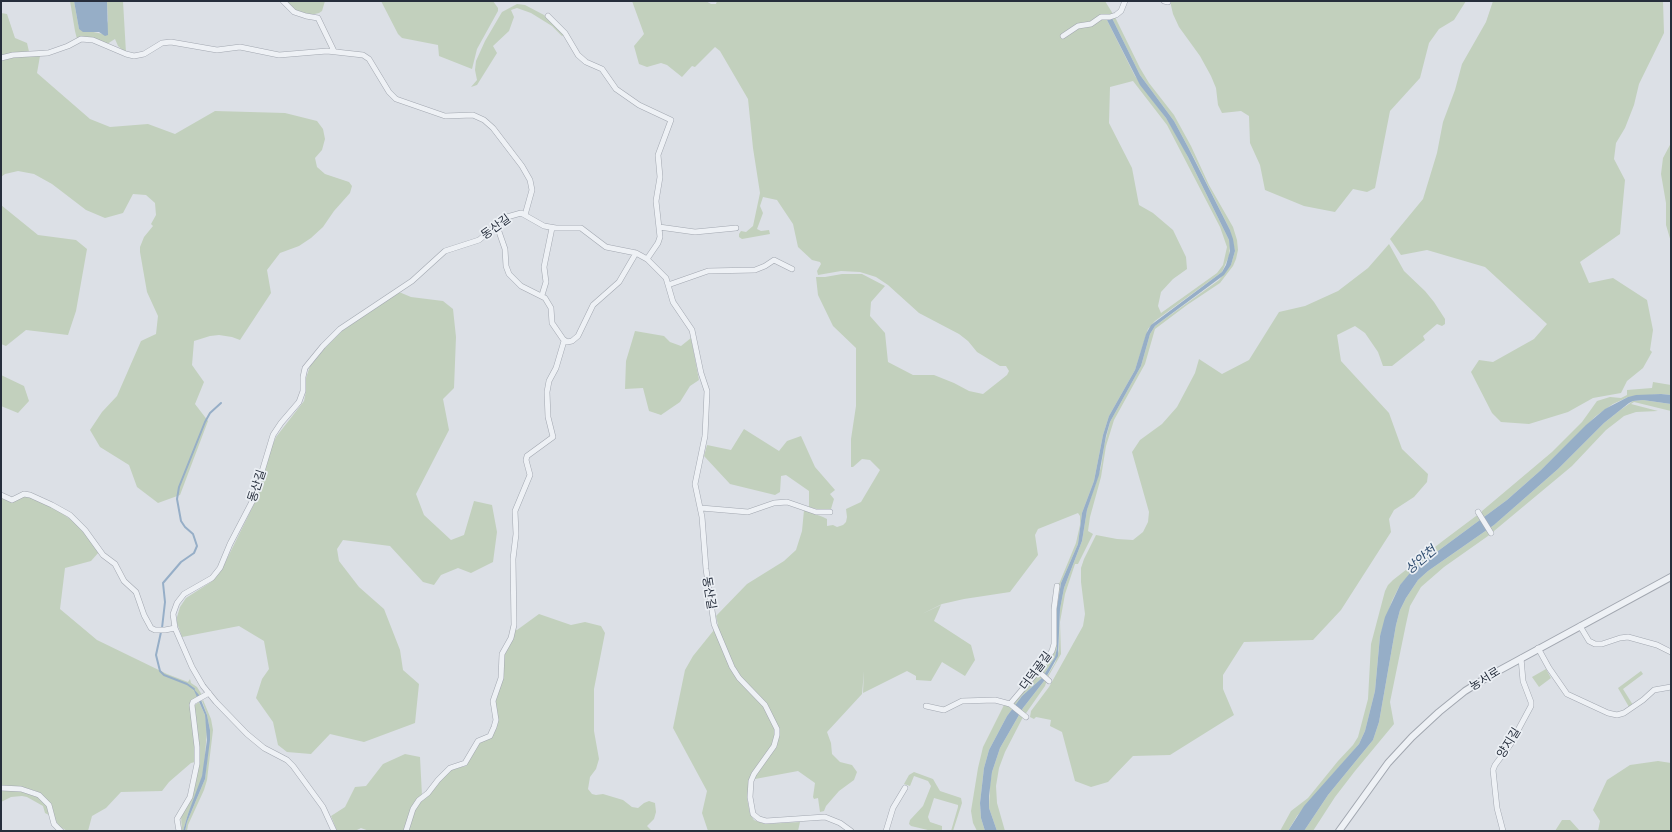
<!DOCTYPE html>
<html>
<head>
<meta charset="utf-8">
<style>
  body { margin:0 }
  #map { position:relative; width:1672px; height:832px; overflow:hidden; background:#dce0e6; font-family:Mulish,sans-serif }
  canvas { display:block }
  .frame { position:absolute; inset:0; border:2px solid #262e3c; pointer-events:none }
</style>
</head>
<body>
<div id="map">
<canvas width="1672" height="832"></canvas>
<div class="frame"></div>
</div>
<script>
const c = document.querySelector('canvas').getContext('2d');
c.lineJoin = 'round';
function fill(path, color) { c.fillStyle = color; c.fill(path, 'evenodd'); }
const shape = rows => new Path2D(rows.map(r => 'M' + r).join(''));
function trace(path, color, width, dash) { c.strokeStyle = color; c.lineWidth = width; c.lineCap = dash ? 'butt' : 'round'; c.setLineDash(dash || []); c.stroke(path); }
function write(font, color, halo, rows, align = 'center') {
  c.font = font + ' Mulish,"Noto Sans KR",sans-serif'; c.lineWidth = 3.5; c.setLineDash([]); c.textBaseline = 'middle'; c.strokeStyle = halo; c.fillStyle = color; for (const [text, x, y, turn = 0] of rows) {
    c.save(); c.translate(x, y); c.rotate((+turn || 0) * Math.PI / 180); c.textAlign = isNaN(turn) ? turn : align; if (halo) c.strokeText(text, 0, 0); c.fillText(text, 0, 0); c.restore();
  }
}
fill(shape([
  [70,1,74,1,79,29,103,34,108,21,107,1,123,1,126,53,118,46,115,39,107,44,77,39,75,31],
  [284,1,325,1,322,11,319,13,310,15,295,10],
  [381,1,493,1,498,8,498,11,477,49,472,69,439,56,438,45,402,38,398,34],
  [632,1,706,1,711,4,716,4,717,1,1105,1,1113,14,1101,15,1106,18,1135,76,1166,118,1180,141,1229,240,1230,246,1229,256,1222,272,1155,321,1148,329,1135,370,1109,416,1103,435,1094,481,1082,513,1078,544,1061,583,1057,607,1057,648,1055,657,1042,678,1022,696,1007,716,989,750,984,768,980,803,981,818,985,831,977,831,973,823,971,811,978,768,983,747,1004,705,1011,707,1020,695,1042,670,1053,654,1059,584,1076,543,1080,525,1080,516,1078,513,1038,529,1035,535,1038,555,1010,592,964,599,942,604,922,614,941,605,934,621,971,645,975,660,965,676,942,662,931,681,916,680,916,676,907,671,863,693,864,671,862,694,827,732,831,743,832,754,840,762,852,765,857,772,854,780,839,791,826,806,824,811,820,812,818,798,814,799,813,797,815,783,798,771,755,779,750,778,747,798,750,814,754,820,765,824,800,822,798,831,708,831,702,813,707,791,673,728,685,670,693,656,718,625,716,616,747,584,784,561,796,550,802,531,804,510,823,517,827,519,827,526,833,525,837,527,843,525,846,522,847,517,846,509,861,502,880,470,870,460,862,459,853,467,851,467,851,439,856,406,856,348,833,326,818,295,816,277,825,277,842,274,862,274,885,286,871,302,870,316,885,333,888,362,913,375,934,375,954,383,969,391,983,394,1007,375,1009,371,1006,366,1000,366,977,352,968,341,959,334,919,313,888,285,876,277,860,272,841,271,818,275,817,271,821,264,820,262,812,260,798,247,793,224,777,200,763,197,760,206,763,213,757,229,761,231,769,230,770,234,742,239,739,237,739,234,741,231,746,232,753,226,760,193,753,148,748,99,720,51,715,47,695,67,692,66,682,77,667,65,661,63,647,67,639,64,634,46,644,34],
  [1133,81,1167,125,1220,227,1227,247,1223,265,1217,273,1161,313,1158,306,1161,292,1173,279,1187,269,1186,257,1173,230,1153,213,1139,205,1132,168,1109,123,1110,87],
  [1170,1,1466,1,1454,20,1439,29,1429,43,1420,78,1390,111,1375,188,1367,192,1353,189,1335,212,1304,206,1265,190,1260,165,1250,143,1249,116,1241,111,1222,113,1218,105,1216,88,1211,76,1200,56,1179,27,1173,14],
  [1493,1,1663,1,1664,33,1639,84,1634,105,1625,128,1616,143,1614,159,1625,180,1620,234,1580,262,1589,283,1613,278,1647,300,1653,330,1650,350,1652,352,1643,368,1627,381,1621,393,1593,398,1568,412,1529,424,1501,422,1492,413,1471,372,1479,360,1493,362,1534,339,1547,324,1485,267,1427,250,1401,255,1390,239,1423,199,1437,153,1443,122,1455,90,1462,64,1486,22],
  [517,4,525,5,544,15,551,20,564,35,562,36,552,26,531,13,517,8,511,10,514,17,509,31,493,46,497,53,477,85,471,87,477,80,475,70,476,61,485,41,502,12],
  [1,13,7,14,15,38,27,43,30,56,40,56,37,73,90,119,110,127,148,124,175,134,215,111,285,113,317,121,323,129,325,139,322,150,315,158,317,167,325,174,349,182,352,186,350,193,334,211,323,227,311,238,299,246,280,253,267,270,271,293,240,340,232,337,219,335,210,336,194,341,192,365,204,382,195,404,208,421,180,495,158,503,137,487,129,465,100,447,90,430,102,412,117,396,141,341,156,334,158,316,147,292,140,252,140,247,144,237,153,226,151,224,156,215,155,203,146,195,133,194,123,213,105,218,86,210,52,184,34,174,18,171,5,174,1,177],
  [1115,17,1140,68,1149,83,1174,115,1191,146,1209,185,1233,227,1237,240,1238,250,1236,259,1233,266,1220,283,1187,305,1155,329,1145,364,1114,420,1106,446,1101,477,1090,517,1088,531,1093,534,1078,564,1075,564,1065,594,1060,622,1061,654,1048,677,1045,686,1022,719,1005,752,999,768,996,786,997,803,1005,831,997,831,989,808,990,785,992,772,1000,748,1023,708,1044,681,1055,663,1059,650,1060,609,1064,588,1082,541,1087,510,1101,467,1104,446,1110,422,1141,366,1150,334,1155,326,1219,280,1231,265,1235,251,1230,230,1194,158,1174,121,1140,75,1112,18],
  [1671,143,1671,242,1666,225,1666,203,1661,174,1663,158],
  [1,205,38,235,76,240,87,249,76,311,68,335,26,330,6,346,1,344],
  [1389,244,1404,271,1425,291,1434,302,1445,319,1445,324,1442,326,1437,324,1423,336,1425,340,1392,366,1383,366,1378,352,1365,333,1355,326,1337,335,1341,361,1389,413,1402,449,1428,474,1427,482,1414,497,1394,510,1389,519,1391,532,1341,610,1313,640,1244,642,1223,675,1223,689,1234,715,1170,755,1133,756,1108,782,1091,787,1075,781,1062,732,1050,726,1051,720,1036,717,1034,719,1030,717,1031,711,1049,687,1083,626,1085,614,1081,582,1081,568,1084,559,1096,535,1117,539,1133,540,1143,532,1148,522,1149,512,1132,452,1140,440,1162,424,1177,407,1195,373,1199,359,1222,374,1249,360,1279,312,1305,306,1338,291,1368,268],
  [399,292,411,297,443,301,453,309,456,337,454,388,443,399,449,430,416,494,424,515,451,540,464,535,474,501,492,505,497,532,493,562,471,573,458,568,441,575,434,585,423,582,390,546,343,540,337,549,339,561,359,587,384,609,400,650,403,670,419,684,415,723,364,742,330,734,311,754,287,752,278,745,273,722,256,698,262,679,269,669,264,641,239,626,182,637,177,623,177,617,180,607,186,598,211,582,222,569,256,500,270,451,276,437,304,401,306,391,306,378,310,366,325,348,343,330],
  [635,331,664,336,670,342,681,346,691,338,699,380,690,386,680,402,661,415,649,411,643,388,625,389,626,361],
  [1,375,24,386,29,401,18,413,1,406],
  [1653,382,1671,385,1671,395,1661,394,1628,397,1613,404,1596,416,1541,470,1507,500,1419,565,1400,585,1392,601,1380,636,1375,691,1365,731,1359,744,1297,816,1288,831,1280,831,1291,811,1308,798,1338,761,1353,745,1358,737,1368,699,1371,644,1385,591,1388,585,1393,580,1444,540,1476,516,1481,514,1482,511,1552,452,1582,422,1597,401,1610,397,1621,398,1627,395,1627,390,1652,388],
  [1643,400,1671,404,1671,411,1634,402,1631,404,1658,411,1636,412,1624,416,1619,420,1606,430,1572,466,1488,536,1444,567,1421,587,1410,606,1406,624,1390,702,1394,724,1355,771,1335,797,1313,831,1304,831,1328,795,1373,740,1379,722,1396,625,1400,610,1406,598,1418,580,1428,571,1494,525,1558,469,1604,423,1619,411,1633,401],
  [744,429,779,451,787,441,801,436,815,467,835,490,830,494,834,499,831,509,821,510,809,507,809,491,786,475,781,476,780,492,775,495,730,484,704,456,707,445,731,450],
  [1,496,7,500,22,496,30,496,62,513,74,522,87,536,99,552,91,561,65,568,60,609,97,640,167,674,188,682,190,679,191,683,197,687,202,695,193,700,195,762,191,763,169,782,162,791,121,792,106,808,92,816,88,831,67,831,59,826,40,794,36,791,21,787,1,787],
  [539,614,571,625,585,622,601,626,605,633,594,689,594,731,599,759,596,769,590,777,588,789,592,794,596,795,603,794,623,800,632,807,638,808,644,803,649,801,655,803,656,812,654,819,647,826,652,831,407,831,417,804,452,769,466,766,477,745,494,733,494,705,504,655,515,629,517,630],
  [1546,669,1551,678,1539,687,1532,677],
  [1641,671,1643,674,1623,689,1633,705,1629,707,1618,688],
  [203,700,211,719,213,730,207,780,204,790,188,825,187,831,185,831,187,822,205,779,210,730,207,715,202,701],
  [199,702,205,715,207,730,204,768,200,786,188,814,183,831,182,831,181,816,196,780,194,708,195,705],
  [405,754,420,757,422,796,414,803,405,831,369,831,361,828,355,831,337,831,331,816,345,807,355,787,366,786,383,764],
  [1658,761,1671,763,1671,831,1598,831,1600,821,1593,810,1607,780,1630,765],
  [914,772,933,779,940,791,961,798,962,803,953,831,951,831,958,807,958,805,934,798,928,817,930,822,942,826,942,831,932,831,911,826,909,824,910,820,923,806,931,786,928,781,914,776,910,786,904,784,909,775],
  [1,789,20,790,34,794,46,803,49,815,45,813,43,806,27,797,22,796,11,797,1,802],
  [1562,820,1570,820,1580,831,1555,831]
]), '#c2d0bd');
fill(shape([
  [74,1,107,1,108,35,105,36,99,32,83,32,79,29],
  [1106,18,1112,18,1140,75,1174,121,1188,147,1230,230,1233,239,1235,251,1231,265,1224,275,1155,326,1150,334,1141,366,1110,422,1106,436,1099,475,1087,510,1082,541,1064,588,1060,609,1058,656,1044,681,1023,708,1000,748,992,772,989,796,989,808,997,831,985,831,981,818,980,803,984,768,989,750,1007,716,1022,696,1042,678,1055,657,1057,648,1057,607,1061,583,1078,544,1082,513,1094,481,1103,435,1109,416,1135,370,1146,334,1151,325,1222,272,1226,265,1230,251,1229,240,1188,157,1166,118,1140,85],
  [1661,394,1671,395,1671,404,1643,400,1633,401,1629,403,1604,423,1558,469,1494,525,1428,571,1418,580,1406,598,1400,610,1396,625,1379,722,1373,740,1328,795,1304,831,1288,831,1304,806,1359,744,1365,731,1375,691,1380,636,1385,617,1400,585,1410,573,1419,565,1507,500,1541,470,1586,425,1605,409,1628,397,1636,395],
  [193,688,199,695,207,715,210,730,210,740,205,779,187,822,185,831,183,831,188,814,202,776,207,740,205,715]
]), '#96aec7');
trace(shape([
  [162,628,165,602,163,583,181,562,194,553,197,546,193,534,185,527,181,521,177,499,179,487,205,422,210,413,221,403],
  [161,632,156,655,160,671,164,675,187,684,194,689]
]), '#96aec7', 2);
const minor = shape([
  [283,1,294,12,306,16,318,18,334,51],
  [1164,1,1168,2],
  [548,16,565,33,578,55,586,62,602,69,616,89,639,105,671,120,658,155,660,177,656,201,660,237,658,243,647,259],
  [1063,36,1078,26,1091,24,1101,17,1110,17,1116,15,1121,11,1125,1],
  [1,58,13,55,48,53,68,46,81,39,93,40,126,54,134,56,144,54,162,43,171,42,217,50,240,47,279,55,327,51,363,55,369,59,389,92,396,99,445,116,473,115,484,120,493,128,522,166,530,180,532,190,525,215],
  [497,226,505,249,506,266,509,274,521,286,545,298,551,308,552,323,563,339,567,342,572,341,578,336,593,305,619,282,636,253],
  [659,227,695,232,736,228],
  [668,285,708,271,755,270,765,266,774,260,792,269],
  [542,295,546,282,544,267,552,228],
  [1,495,12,500,24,494,30,495,52,505,70,515,85,530,103,555,115,564,124,581,136,592,144,615,151,628,155,630,165,630,175,628],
  [701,508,748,512,774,503,787,502,816,512,830,512],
  [1478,512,1491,533],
  [1580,626,1589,641,1595,644,1602,644,1620,638,1628,637,1657,645,1671,652],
  [1538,648,1549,668,1567,694,1608,713,1617,715,1624,713,1643,700,1654,690,1671,687],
  [1038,671,1049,681],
  [1010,704,1038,671,1052,651,1054,644,1054,609,1057,586],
  [926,706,944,710,962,701,995,700,1010,704,1026,717],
  [1,788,21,789,39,795,49,805,54,824,61,831],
  [179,831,177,819,190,797,197,764,197,747,192,705,193,702,209,693],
  [334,831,323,807,293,766,287,760,264,748,247,734,216,702,203,686,192,667,175,628,173,614,177,603,184,594,212,578,220,568,230,544,254,498,273,435,281,423,299,402,303,391,303,377,305,368,323,346,340,329,412,281,445,251,479,240,507,217,521,213,544,226,556,228,581,228,606,247,636,253,647,259,666,278,673,302,692,330,701,373,707,391,705,436,695,484,702,517,706,569,714,624,732,667,739,678,765,705,777,729,777,735,774,746,754,774,751,781,750,797,753,814,759,819,766,821,825,817,840,823,851,831],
  [406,831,413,809,419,800,428,793,438,780,450,768,465,763,478,741,490,736,494,727,496,720,493,701,501,678,502,654,511,638,514,625,513,559,516,534,515,511,530,475,526,460,527,456,553,437,548,417,547,392,549,381,556,368,564,341],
  [886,831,893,808,905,788],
  [1503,831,1497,808,1493,770,1495,765,1510,745,1531,706,1531,702,1523,681,1521,658]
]);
const tertiary = shape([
  [1339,831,1388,763,1412,737,1439,712,1465,691,1489,676,1671,577]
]);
trace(minor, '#a2a7b0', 6);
trace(tertiary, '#a2a7b0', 8);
trace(minor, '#eef1f5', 5);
trace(tertiary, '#eef1f5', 6);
write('12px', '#262e3c', '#ebeff4', [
  ["동산길",496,227,-36],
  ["동산길",257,486,-72],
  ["동산길",709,593,81],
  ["더덕골길",1036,671,-53],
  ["농서로",1485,679,-32],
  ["양지길",1509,743,-58]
]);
write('italic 13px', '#304e70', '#ebeff4', [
  ["상안천",1421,560,-40]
]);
</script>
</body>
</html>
